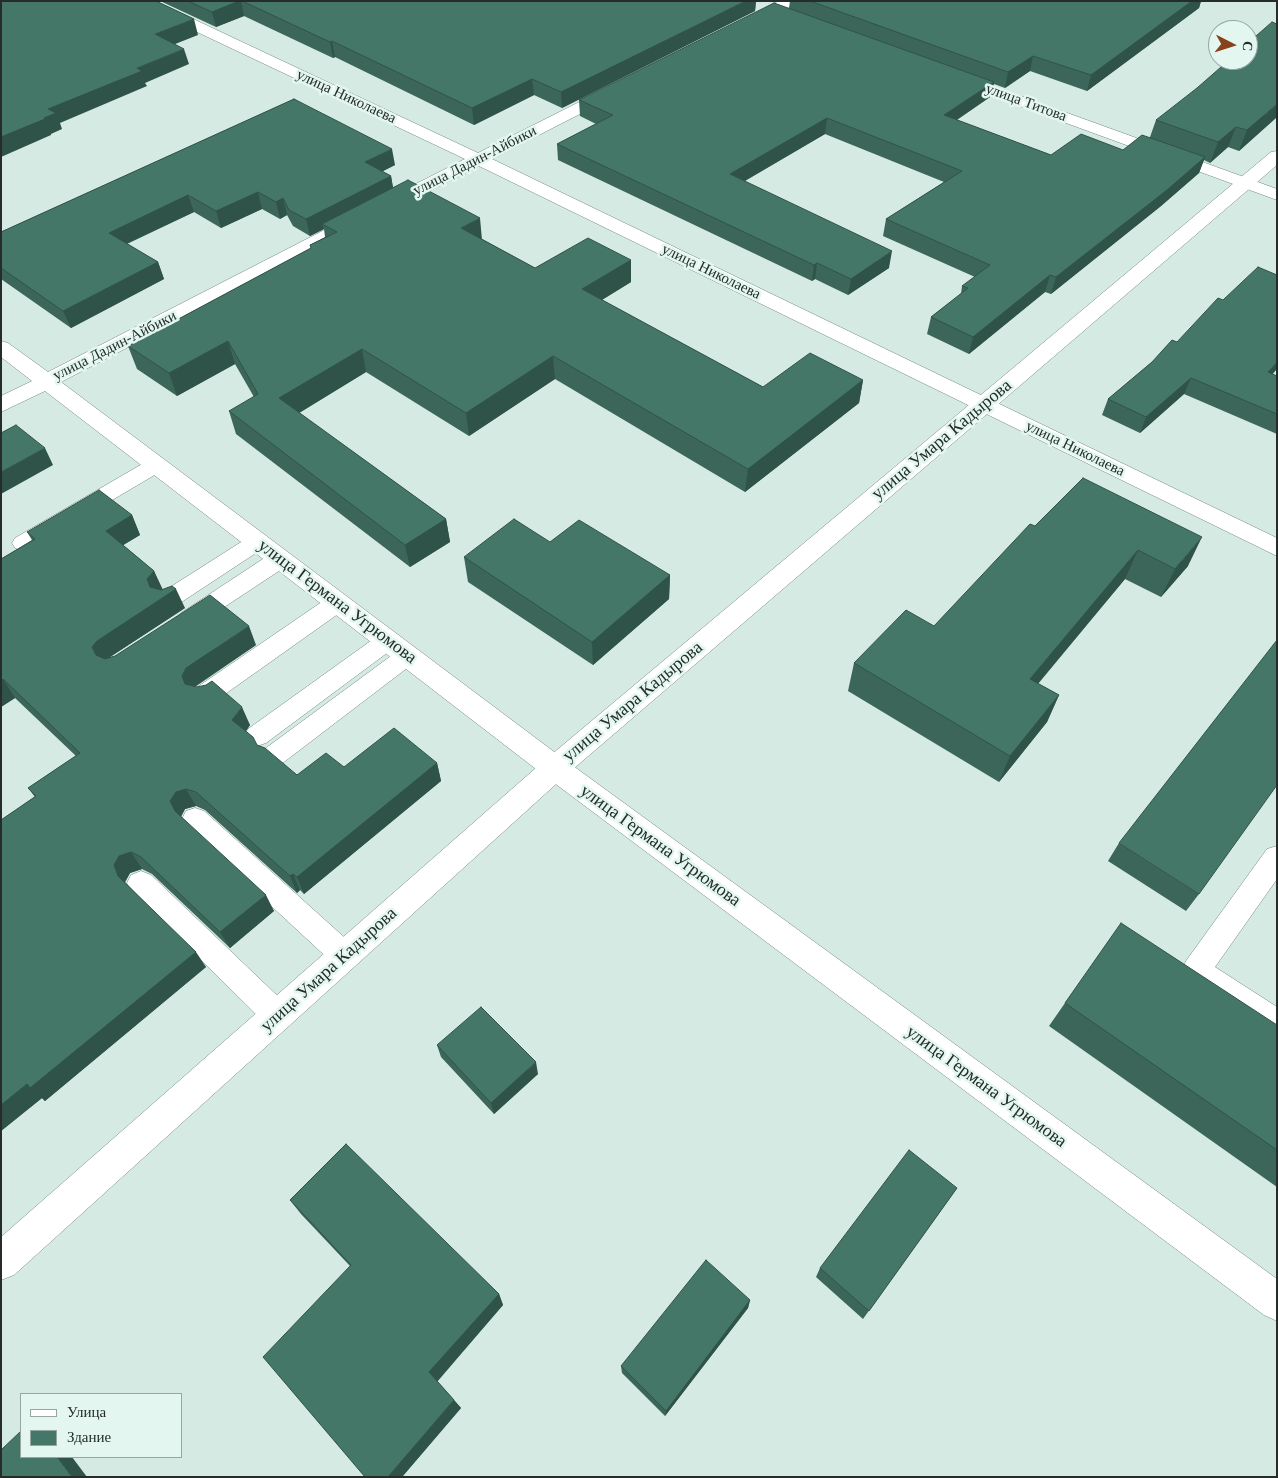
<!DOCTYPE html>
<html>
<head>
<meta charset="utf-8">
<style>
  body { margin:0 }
  #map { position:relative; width:1278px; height:1478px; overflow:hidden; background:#d5eae2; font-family:Georgia,serif }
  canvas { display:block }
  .frame { position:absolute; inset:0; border:2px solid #252c2a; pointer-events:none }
  .legend { position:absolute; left:20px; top:1393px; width:162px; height:65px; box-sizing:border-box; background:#e3f7f0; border:1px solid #97a6a1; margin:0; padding:6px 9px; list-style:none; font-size:15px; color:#252c2a }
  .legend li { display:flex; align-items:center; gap:10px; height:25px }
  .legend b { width:25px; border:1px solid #97a6a1 }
  .north { position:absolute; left:1208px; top:20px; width:50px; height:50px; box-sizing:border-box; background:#e3f7f0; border:1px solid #97a6a1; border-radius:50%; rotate:95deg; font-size:14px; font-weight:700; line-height:20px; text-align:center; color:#252c2a }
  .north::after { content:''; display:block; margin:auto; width:18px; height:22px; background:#88421c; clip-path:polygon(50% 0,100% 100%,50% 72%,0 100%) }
</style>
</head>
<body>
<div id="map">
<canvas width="1278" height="1478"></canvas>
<div class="frame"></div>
<ul class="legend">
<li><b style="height:6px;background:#fff"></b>Улица</li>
<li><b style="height:14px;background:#457768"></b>Здание</li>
</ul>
<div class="north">С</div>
</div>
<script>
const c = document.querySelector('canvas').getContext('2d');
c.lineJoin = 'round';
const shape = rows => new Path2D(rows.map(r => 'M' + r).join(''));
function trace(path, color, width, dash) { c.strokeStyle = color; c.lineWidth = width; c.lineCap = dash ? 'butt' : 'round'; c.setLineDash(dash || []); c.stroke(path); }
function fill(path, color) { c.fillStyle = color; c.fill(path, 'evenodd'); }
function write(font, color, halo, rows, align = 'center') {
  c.font = font + ' Georgia,serif'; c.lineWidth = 5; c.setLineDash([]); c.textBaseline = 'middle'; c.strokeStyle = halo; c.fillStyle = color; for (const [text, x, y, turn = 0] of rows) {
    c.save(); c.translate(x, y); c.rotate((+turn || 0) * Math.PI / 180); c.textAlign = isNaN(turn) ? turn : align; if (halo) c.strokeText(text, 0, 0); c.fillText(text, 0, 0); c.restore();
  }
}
const service = shape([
  [156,458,163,460,166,465,163,470,31,548,23,551,15,548,12,543,15,538,149,460,156,458],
  [257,534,265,537,268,542,265,547,177,605,169,607,161,605,158,599,161,593,249,537,257,534],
  [280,551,288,553,291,559,288,565,197,625,189,628,181,625,177,619,181,613,272,553,280,551],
  [337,595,345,597,348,603,345,609,214,702,205,704,196,702,193,695,196,688,329,597,337,595],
  [387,632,395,635,399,641,395,647,266,743,257,746,248,743,245,736,248,729,379,635,387,632],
  [407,647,415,650,419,656,415,662,284,762,275,765,266,762,262,755,266,748,399,650,407,647],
  [195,808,204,811,355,947,359,956,355,965,345,969,335,965,186,827,182,819,186,811,195,808],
  [1277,846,1277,879,1215,967,1277,1007,1277,1038,1267,1034,1186,979,1182,970,1186,961,1267,849,1277,846],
  [141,871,151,875,287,1005,292,1015,287,1025,277,1029,267,1025,131,891,127,883,131,875,141,871]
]);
const minor = shape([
  [136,1,155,1,478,153,607,88,619,88,621,91,619,94,492,159,1277,538,1277,556,479,166,394,209,388,210,382,209,379,205,382,201,465,159,138,4,136,1],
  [779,1,798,1,796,4,754,25,744,25,742,22,744,19,779,1],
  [957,73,1277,189,1277,200,951,81,949,78,951,75,957,73],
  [343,222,350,224,352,228,350,232,61,382,565,760,1277,1279,1277,1321,1264,1315,545,776,45,391,1,412,1,396,32,381,1,357,1,341,8,343,48,372,336,224,343,222]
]);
const tertiary = shape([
  [1277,151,1277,165,565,776,14,1275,1,1280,1,1237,545,760,1271,152,1277,151]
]);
trace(service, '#748780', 1);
trace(minor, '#748780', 1);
trace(tertiary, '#748780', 1);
fill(service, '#fff');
fill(minor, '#fff');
fill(tertiary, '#fff');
fill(shape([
  [160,1,756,1,755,11,562,108,534,95,474,125,335,57,333,58,244,16,216,27],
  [790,1,1201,1,1199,8,1087,91,1030,71,1005,88,994,84,990,97,957,120,1051,155,1123,150,1150,137,1156,120,1277,117,1239,151,1228,147,1210,163,1204,160,1199,173,1161,206,1051,294,1045,292,969,354,927,334,931,317,961,294,962,286,975,277,883,236,886,219,944,182,825,134,745,181,889,268,848,295,815,279,812,281,558,160,557,144,596,124,580,116,579,100,789,8],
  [294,99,395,165,382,171,391,176,393,188,482,239,535,268,631,260,631,282,602,300,763,387,863,380,859,403,745,492,555,379,469,436,366,372,299,413,446,519,450,542,410,567,236,434,229,411,254,397,235,364,177,396,137,369,128,346,311,248,310,245,325,237,324,229,310,236,293,226,287,215,280,219,262,209,221,228,194,212,127,244,158,262,164,279,71,328,1,279,1,232],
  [1152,362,1272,374,1277,376,1277,434,1184,394,1140,433,1102,415,1108,399],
  [1083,478,1188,566,1161,597,1125,579,1038,684,1059,695,1047,722,999,782,848,691,854,663,934,626],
  [132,515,140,535,123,545,154,571,162,589,185,608,110,657,256,645,195,687,250,725,246,731,257,745,297,775,344,767,437,763,441,781,304,894,300,890,297,893,205,810,196,806,185,809,181,817,274,911,230,948,152,874,142,869,130,873,125,882,206,967,45,1101,42,1098,1,1131,1,820,35,797,28,788,76,756,15,698,1,707,1,559,32,540,27,532],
  [550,542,670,575,669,599,593,665,468,582,464,557],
  [1119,843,1199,894,1186,911,1108,861],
  [1065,1003,1277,1025,1277,1187,1049,1026],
  [437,1045,538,1074,494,1114,441,1057],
  [957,1188,863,1319,816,1277,820,1268],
  [290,1200,499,1294,503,1305,437,1381,461,1408,402,1477,365,1477,350,1266,301,1214],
  [750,1300,748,1308,665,1416,622,1373,621,1366]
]), '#3b6659');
fill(shape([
  [239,1,241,1,244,16,216,27,212,12],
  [746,1,756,1,755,11,562,108,561,92],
  [1192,1,1201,1,1199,8,1087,91,1091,75],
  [194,19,198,35,160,50,155,34],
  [332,41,335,57,333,58,330,42],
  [184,49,189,64,145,83,147,86,60,123,62,129,51,134,51,135,1,157,1,137,48,109,137,68],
  [1033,56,1030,71,1005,88,1008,72],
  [532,79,534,95,474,125,472,108],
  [994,82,990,97,940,131,944,115],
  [1277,104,1277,117,1239,151,1247,130],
  [827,118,825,134,729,190,730,174],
  [1236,127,1228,147,1210,163,1218,142],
  [392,149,395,165,368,179,365,162],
  [1205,157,1199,173,1161,206,1051,294,1056,277],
  [391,176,394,193,322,224,324,229,310,236,306,219],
  [258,192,262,209,221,228,216,211],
  [188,195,194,212,115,249,109,233],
  [283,198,287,215,280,219,276,202],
  [480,218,482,240,461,228],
  [892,251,889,268,848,295,851,279],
  [631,260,631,282,582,312,582,289],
  [158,262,164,279,71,328,63,311],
  [817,263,815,279,812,281,814,265],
  [1050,275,1045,292,969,354,973,337],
  [228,341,235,364,177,396,169,373],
  [362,349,366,372,286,421,279,398],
  [553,356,555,379,469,436,466,413],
  [1277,362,1277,369,1260,389,1268,372],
  [1191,378,1184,394,1140,433,1146,417],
  [863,380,859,403,745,492,748,469],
  [45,448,53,465,1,494,1,472],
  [132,515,140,535,115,550,106,531],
  [446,519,450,542,410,567,405,545],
  [1202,537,1188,566,1161,597,1175,569],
  [1138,550,1125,579,1019,706,1030,679],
  [154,571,163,590,176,589,185,608,107,659,106,674,92,647],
  [670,575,669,599,593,665,592,642],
  [249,626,256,645,195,686,185,684,182,676,186,668],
  [3,679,15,698,1,707,1,681],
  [1059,695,1047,722,999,782,1010,756],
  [242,707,250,725,241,738,232,720],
  [437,763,441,781,304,894,297,877],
  [186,789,196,806,185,809,180,818,175,811,170,801,176,792],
  [131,852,142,869,130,873,125,882,118,876,114,865,119,856],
  [293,874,300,890,297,893,290,876],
  [266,895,274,911,230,948,220,932],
  [196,952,206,967,45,1101,42,1098,1,1131,1,1105],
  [536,1062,538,1074,494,1114,491,1103],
  [499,1294,503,1305,437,1382,429,1372],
  [750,1300,748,1308,665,1416,666,1411],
  [454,1400,461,1408,402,1477,388,1477],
  [57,1457,72,1457,87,1477,72,1477]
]), '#305349');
const building = shape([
  [1,1,156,1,194,19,155,34,184,49,137,68,142,71,48,109,56,113,44,118,45,119,1,137,1,1],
  [188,1,239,1,212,12,188,1],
  [242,1,746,1,561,92,532,79,472,108,332,41,330,42,242,1],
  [810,1,1192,1,1091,75,1033,56,1008,72,810,1],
  [774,3,994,82,944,115,1051,155,1081,134,1123,150,1142,135,1205,157,1167,190,1056,277,1050,275,973,337,931,317,968,288,962,286,990,265,886,219,962,171,827,118,730,174,892,251,851,279,817,263,814,265,557,144,613,115,579,100,774,3],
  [1272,22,1277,24,1277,104,1247,130,1236,127,1218,142,1156,120,1197,88,1229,60,1248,60,1248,43,1272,22],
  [294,99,392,149,365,162,391,176,306,219,289,210,283,198,276,202,258,192,216,211,188,195,109,233,158,262,63,311,1,268,1,232,294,99],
  [408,180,480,218,461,228,535,268,588,238,631,260,582,289,763,387,810,353,863,380,748,469,553,356,466,413,362,349,279,398,446,519,405,545,229,411,258,394,228,341,169,373,128,346,311,248,310,245,337,232,322,224,408,180],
  [1258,267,1277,275,1277,362,1268,372,1277,376,1277,414,1191,378,1146,417,1108,399,1152,362,1172,340,1177,342,1218,298,1223,300,1258,267],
  [16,425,45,448,1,472,1,433,16,425],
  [1083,478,1202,537,1175,569,1138,550,1030,679,1059,695,1010,756,854,663,906,610,934,626,1030,524,1035,526,1083,478],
  [99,490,132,515,106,531,154,571,147,579,150,587,161,590,172,586,176,589,97,641,92,647,96,655,105,659,115,656,210,595,249,626,186,668,182,676,185,684,197,687,206,685,212,681,242,707,232,720,253,737,257,745,265,748,297,775,326,753,344,767,394,728,437,763,297,877,293,874,290,876,196,792,186,789,176,792,170,801,175,811,266,895,220,932,141,857,131,852,119,856,114,865,118,876,196,952,30,1088,27,1084,1,1105,1,820,36,796,28,788,80,753,3,679,1,681,1,559,35,539,27,532,99,490],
  [514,519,550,542,579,520,670,575,592,642,464,557,514,519],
  [1277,640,1277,785,1199,894,1119,843,1277,640],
  [1121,923,1277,1025,1277,1150,1065,1003,1121,923],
  [481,1007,536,1062,491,1103,437,1045,481,1007],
  [346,1144,499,1294,429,1372,454,1400,388,1477,365,1477,263,1357,351,1265,290,1200,346,1144],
  [909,1150,957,1188,869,1311,820,1268,909,1150],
  [706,1260,750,1300,666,1411,621,1366,706,1260],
  [21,1431,21,1457,57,1457,72,1477,1,1477,1,1450,21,1431]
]);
fill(building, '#457768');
trace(building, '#305349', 1);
write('15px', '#252c2a', '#e3f7f0', [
  ["улица Николаева",346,97,25],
  ["улица Титова",1026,103,20],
  ["улица Дадин-Айбики",475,161,-27],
  ["улица Николаева",711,272,26],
  ["улица Дадин-Айбики",115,346,-27],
  ["улица Николаева",1075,449,26]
]);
write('18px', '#252c2a', '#e3f7f0', [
  ["улица Умара Кадырова",942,440,-40],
  ["улица Германа Угрюмова",337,602,37],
  ["улица Умара Кадырова",633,702,-40],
  ["улица Германа Угрюмова",660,846,36],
  ["улица Умара Кадырова",329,970,-42],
  ["улица Германа Угрюмова",986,1087,36]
]);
</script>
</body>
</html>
